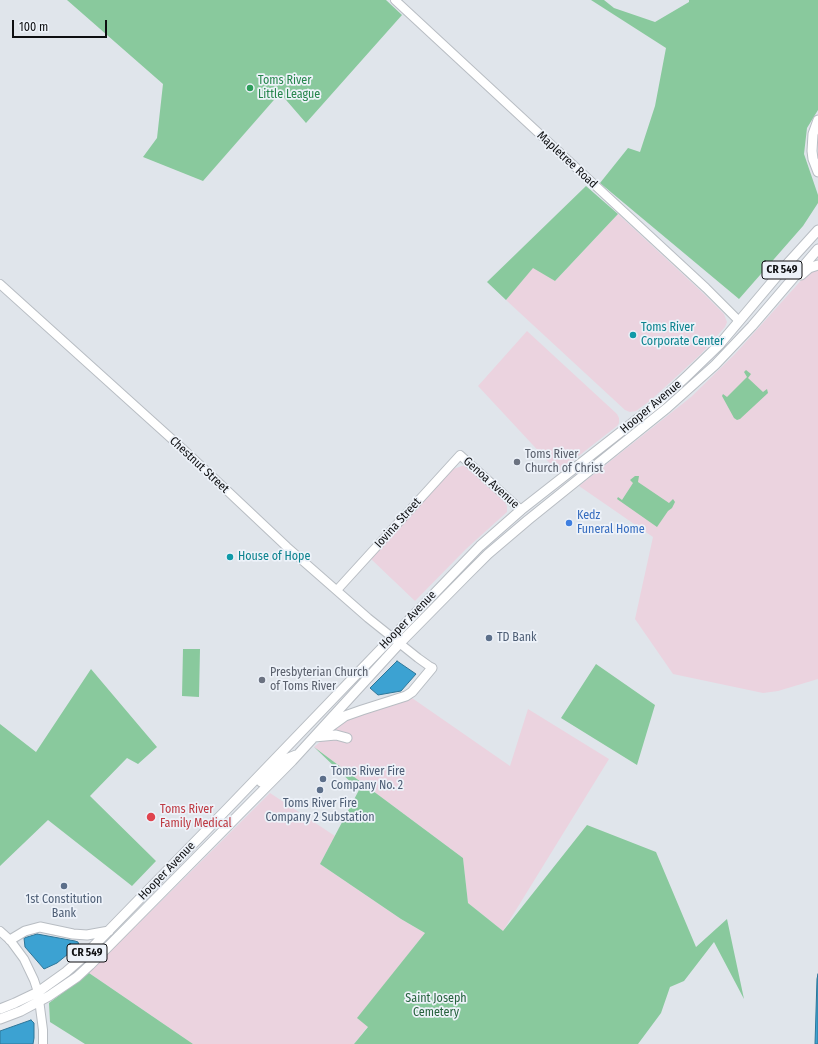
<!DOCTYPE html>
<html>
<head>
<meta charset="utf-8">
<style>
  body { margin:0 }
  #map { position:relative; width:818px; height:1044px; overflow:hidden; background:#e0e5eb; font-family:"Fira Sans Condensed",sans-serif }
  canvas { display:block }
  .scale { position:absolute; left:12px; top:20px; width:95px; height:18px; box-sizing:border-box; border:2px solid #0e0f11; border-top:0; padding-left:5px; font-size:12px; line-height:14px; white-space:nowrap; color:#0e0f11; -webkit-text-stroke:3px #edf2f9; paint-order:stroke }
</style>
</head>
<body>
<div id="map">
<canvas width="818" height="1044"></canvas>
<div class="scale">100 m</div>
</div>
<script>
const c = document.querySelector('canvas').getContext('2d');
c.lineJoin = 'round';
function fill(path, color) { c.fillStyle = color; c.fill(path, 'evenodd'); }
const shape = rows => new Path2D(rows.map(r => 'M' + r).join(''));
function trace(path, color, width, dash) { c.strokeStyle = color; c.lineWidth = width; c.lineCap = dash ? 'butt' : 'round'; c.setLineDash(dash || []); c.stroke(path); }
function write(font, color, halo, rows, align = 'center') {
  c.font = font + ' "Fira Sans Condensed",sans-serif'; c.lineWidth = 3.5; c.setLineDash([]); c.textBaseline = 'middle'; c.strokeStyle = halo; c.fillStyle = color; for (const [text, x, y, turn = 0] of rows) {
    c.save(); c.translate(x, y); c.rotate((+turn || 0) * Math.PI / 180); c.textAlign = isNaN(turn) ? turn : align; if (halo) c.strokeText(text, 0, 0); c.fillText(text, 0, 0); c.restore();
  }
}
fill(shape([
  [618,214,704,294,724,314,727,322,725,327,701,354,651,400,636,411,630,412,625,410,506,300,533,267,555,281],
  [818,268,818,679,778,691,763,693,673,674,635,619,653,537,579,486,691,397,735,354,805,276],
  [527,331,617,414,619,418,619,423,617,426,558,472,478,386],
  [465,465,505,502,507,506,507,512,466,549,415,601,371,559,453,469],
  [407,696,412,698,510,766,528,709,609,759,503,931,468,903,463,858,314,747,356,712],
  [270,793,335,836,320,864,401,919,425,933,358,1018,368,1026,354,1044,193,1044,89,973]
]), '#ebd3df');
fill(shape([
  [67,0,386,0,402,15,306,123,280,93,203,181,143,157,157,138,163,84],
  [591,0,604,0,614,8,655,22,689,2,689,0,818,0,818,110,807,128,804,154,818,195,818,203,803,226,739,299,600,183,628,148,640,152,655,106,666,48],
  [586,186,618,214,555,281,533,268,506,300,487,282],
  [746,370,751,374,748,378,763,392,767,389,768,393,740,419,737,420,734,418,722,396,723,394,727,397,747,377,744,372],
  [635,476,639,476,638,482,669,503,673,499,675,502,672,508,668,511,657,527,617,499,618,497,622,500,633,483,630,480],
  [183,649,200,649,199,697,182,696],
  [596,664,655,705,637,765,561,718],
  [91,669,157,747,138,764,127,758,90,796,156,861,132,886,48,820,0,866,0,724,36,752],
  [314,747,463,858,468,903,503,931,587,825,656,852,696,947,727,919,744,999,714,942,684,981,670,987,661,1013,638,1044,354,1044,368,1027,357,1018,425,933,401,919,320,864,359,790],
  [89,973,193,1044,85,1044,50,1022,49,1003]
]), '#89c99d');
const water = shape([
  [397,661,416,674,401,691,378,695,370,688,397,661],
  [37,934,75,941,78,942,79,945,57,963,44,969,25,947,24,938,37,934],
  [818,974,818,1044,815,1044,817,979,818,974],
  [31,1020,34,1023,34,1038,33,1044,0,1044,0,1031,31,1020]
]);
fill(water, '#3ca2d2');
trace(water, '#2e7698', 1);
const secondary = shape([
  [395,0,706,288,739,321],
  [0,284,184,450,287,547,368,618,418,658,432,668],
  [337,590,460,455,521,510],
  [0,931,10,940,24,959,34,980,38,992,43,1030,43,1044]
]);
const primary = shape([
  [818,120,813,134,812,151,813,159,818,172],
  [801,275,809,268,818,265],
  [327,729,345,716,362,710,406,696,412,692,432,668],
  [314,737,336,735,347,738],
  [261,782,286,759,296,755],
  [10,940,25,931,40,927,73,934,87,935,109,931],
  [0,1009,15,1003,38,992,66,972,82,958,228,808,480,546,521,510,659,402,687,376,719,345,788,263,818,230],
  [0,1019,21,1011,49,996,77,977,90,965,292,761,399,644,467,575,488,554,528,520,667,408,715,365,752,326,818,249]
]);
trace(secondary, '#b8bdc3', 10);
trace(primary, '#b8bdc3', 11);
trace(secondary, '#fff', 8);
trace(primary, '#fff', 9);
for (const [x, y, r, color] of [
  [250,88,4,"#2e9e5b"],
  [633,335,4,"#0f9aa8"],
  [517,462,4,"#6b7280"],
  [569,523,4,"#3f7fe0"],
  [230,557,4,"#0f9aa8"],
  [489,638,4,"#5c6f8a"],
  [262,680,4,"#6b7280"],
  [323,779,4,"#5c6f8a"],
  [320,790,4,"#5c6f8a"],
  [151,817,5,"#e0444e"],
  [64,886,4,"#5c6f8a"]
]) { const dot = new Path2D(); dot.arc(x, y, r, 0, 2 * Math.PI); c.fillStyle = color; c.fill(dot); trace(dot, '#edf2f9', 1.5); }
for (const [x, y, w] of [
  [782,270,40],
  [87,953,40]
]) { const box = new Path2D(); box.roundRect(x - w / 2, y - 9, w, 18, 3); c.fillStyle = '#edf2f9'; c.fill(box); trace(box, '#0e0f11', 1); }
write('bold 11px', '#0e0f11', null, [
  ["CR 549",782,270],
  ["CR 549",87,953]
]);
write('12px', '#27864d', '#edf2f9', [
  ["Toms River",258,81],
  ["Little League",258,95]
], 'left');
write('12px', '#0e0f11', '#edf2f9', [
  ["Mapletree Road",567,160,43],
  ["Hooper Avenue",651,407,-40],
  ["Chestnut Street",199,465,43],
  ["Genoa Avenue",491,483,42],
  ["Iovina Street",398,523,-48],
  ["Hooper Avenue",408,620,-46],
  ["Hooper Avenue",167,871,-46]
]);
write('12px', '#0d838f', '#edf2f9', [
  ["Toms River",641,328],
  ["Corporate Center",641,342],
  ["House of Hope",238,557]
], 'left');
write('12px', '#5b616d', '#edf2f9', [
  ["Toms River",525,455],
  ["Church of Christ",525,469],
  ["Presbyterian Church",270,673],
  ["of Toms River",270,687]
], 'left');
write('12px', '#366cbe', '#edf2f9', [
  ["Kedz",577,516],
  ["Funeral Home",577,530]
], 'left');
write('12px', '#4e5e75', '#edf2f9', [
  ["TD Bank",497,638],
  ["Toms River Fire",331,772],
  ["Company No. 2",331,786],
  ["Toms River Fire",320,804,"center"],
  ["Company 2 Substation",320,818,"center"],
  ["1st Constitution",64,900,"center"],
  ["Bank",64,914,"center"]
], 'left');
write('12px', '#be3a42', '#edf2f9', [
  ["Toms River",160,810],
  ["Family Medical",160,824]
], 'left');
write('12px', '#27633e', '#edf2f9', [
  ["Saint Joseph",436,999],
  ["Cemetery",436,1013]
]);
</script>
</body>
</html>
